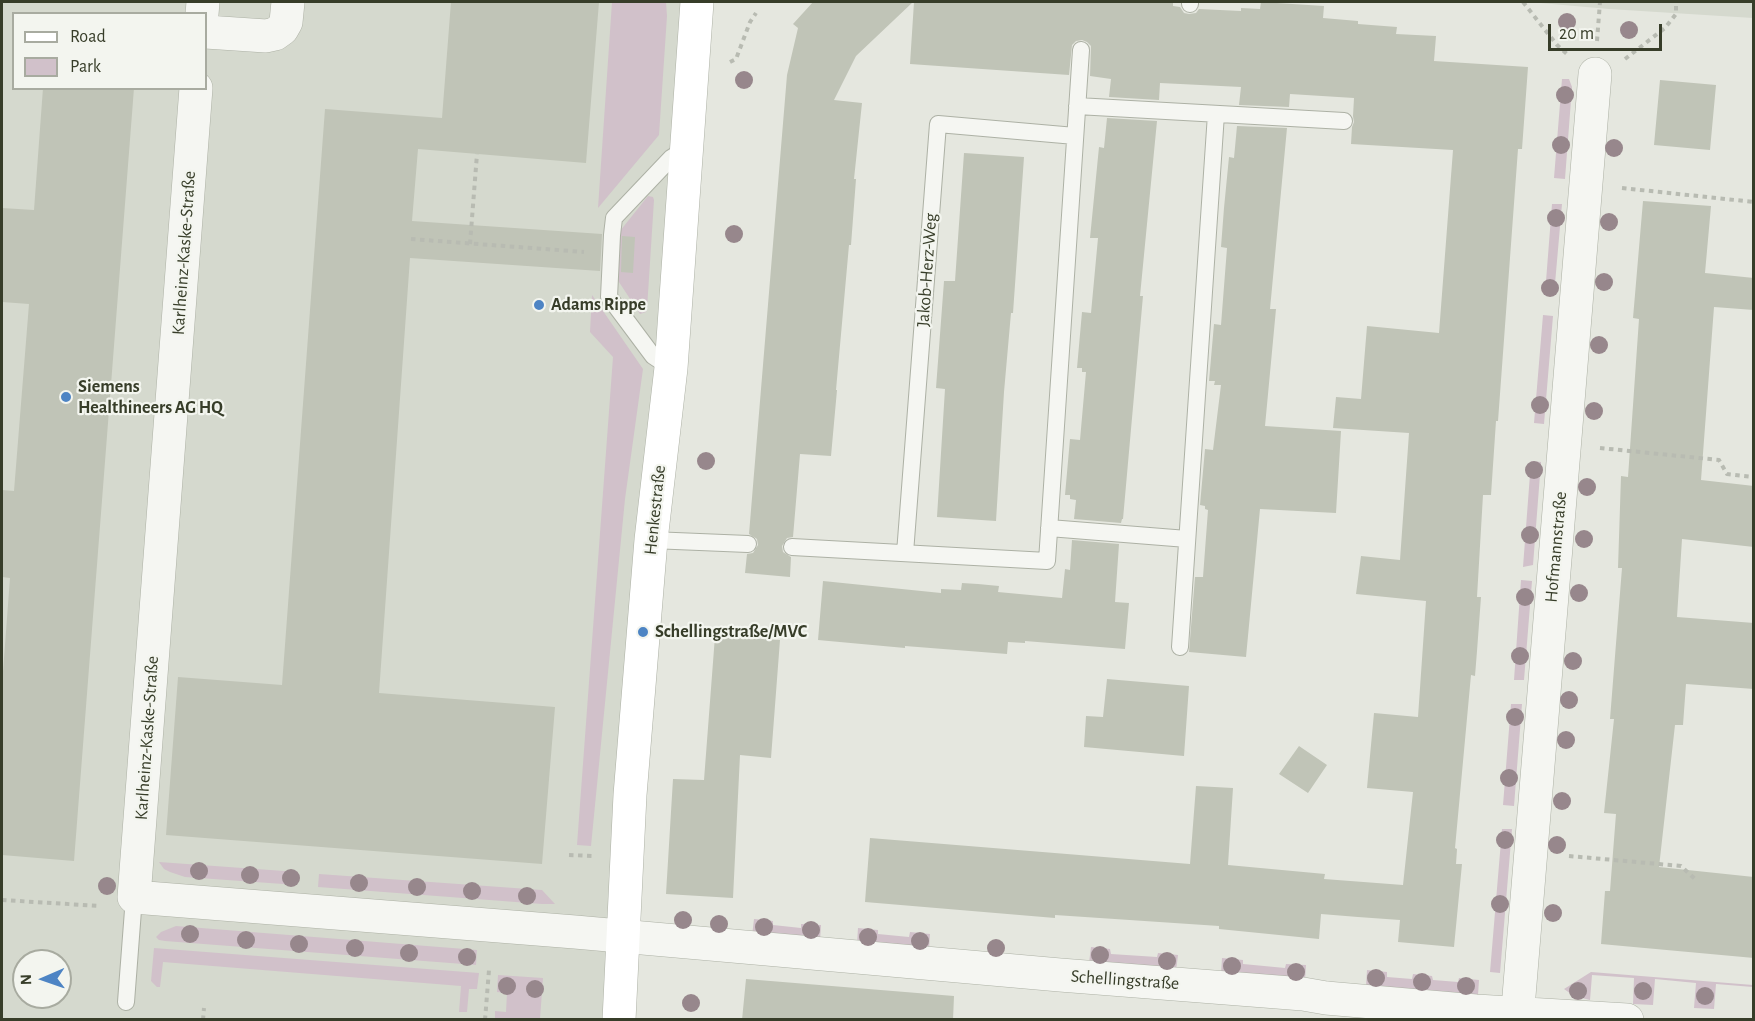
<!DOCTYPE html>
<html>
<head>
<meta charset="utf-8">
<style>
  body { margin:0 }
  #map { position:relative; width:1755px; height:1021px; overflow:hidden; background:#e5e7df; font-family:"Alegreya Sans",sans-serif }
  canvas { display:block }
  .frame { position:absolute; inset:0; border:3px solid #373d29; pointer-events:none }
  .legend { position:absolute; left:12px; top:12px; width:195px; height:78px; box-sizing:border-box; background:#f3f5ef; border:2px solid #a8aba0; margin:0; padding:8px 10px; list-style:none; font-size:18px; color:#373d29 }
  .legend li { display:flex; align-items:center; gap:12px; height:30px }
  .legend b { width:30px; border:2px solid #a8aba0 }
  .north { position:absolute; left:12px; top:949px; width:60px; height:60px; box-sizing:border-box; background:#f3f5ef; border:2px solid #a8aba0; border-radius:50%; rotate:268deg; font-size:16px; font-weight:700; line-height:24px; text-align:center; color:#373d29 }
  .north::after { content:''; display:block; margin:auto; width:21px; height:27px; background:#4d84c4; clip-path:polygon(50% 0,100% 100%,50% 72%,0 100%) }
  .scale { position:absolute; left:1548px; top:24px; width:114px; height:27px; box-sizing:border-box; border:3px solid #373d29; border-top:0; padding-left:8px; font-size:18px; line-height:21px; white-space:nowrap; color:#373d29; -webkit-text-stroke:4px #f3f5ef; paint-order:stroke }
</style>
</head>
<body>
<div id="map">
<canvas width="1755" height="1021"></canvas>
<div class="frame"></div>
<ul class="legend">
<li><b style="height:8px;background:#fff"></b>Road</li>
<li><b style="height:16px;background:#d1c1ca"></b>Park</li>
</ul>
<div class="north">N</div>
<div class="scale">20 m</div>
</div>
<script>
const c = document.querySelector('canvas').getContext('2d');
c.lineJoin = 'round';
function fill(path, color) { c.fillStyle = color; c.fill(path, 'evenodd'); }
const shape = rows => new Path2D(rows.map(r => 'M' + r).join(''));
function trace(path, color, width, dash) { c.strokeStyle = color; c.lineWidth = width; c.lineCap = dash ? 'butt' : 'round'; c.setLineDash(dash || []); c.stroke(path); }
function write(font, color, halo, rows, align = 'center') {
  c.font = font + ' "Alegreya Sans",sans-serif'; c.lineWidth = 4.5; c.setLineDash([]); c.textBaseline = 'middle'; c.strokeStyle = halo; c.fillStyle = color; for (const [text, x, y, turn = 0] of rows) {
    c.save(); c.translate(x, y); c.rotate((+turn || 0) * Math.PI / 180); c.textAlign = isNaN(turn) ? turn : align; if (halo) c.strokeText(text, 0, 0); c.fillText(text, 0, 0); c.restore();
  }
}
fill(shape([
  [2,2,700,2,620,1019,2,1020],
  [14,14,206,14,206,88,14,88],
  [24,961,60,961,60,997,24,997],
  [1529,2,1753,2,1753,18,1609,9]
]), '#d5d9ce');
fill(shape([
  [612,2,666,2,667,16,659,135,598,208],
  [1562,79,1569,79,1572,87,1565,179,1554,178],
  [648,196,653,197,654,200,647,309,646,312,640,314,617,279,620,231],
  [1552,204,1562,204,1554,295,1545,294],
  [592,295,643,369,625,499,591,846,577,845,613,357,590,332],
  [1543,315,1553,316,1544,424,1534,423],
  [1531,461,1541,462,1533,565,1523,567],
  [1521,580,1532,581,1524,680,1514,680],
  [1511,704,1522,704,1514,806,1503,805],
  [1502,829,1512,829,1500,973,1490,972],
  [159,862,298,872,297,885,185,877,170,872,164,869],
  [319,874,542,890,555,904,542,904,318,887],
  [754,919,773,921,773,925,801,928,801,924,821,925,820,941,752,936],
  [176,926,477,950,476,965,165,941,159,940,156,937,161,932],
  [858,928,878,930,878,934,909,937,910,932,930,934,929,950,857,944],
  [1091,947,1110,949,1111,954,1157,957,1158,953,1178,955,1176,971,1089,963],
  [154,948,479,973,477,989,469,989,467,1012,459,1012,461,986,163,962,160,987,157,987,151,981],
  [1222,958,1243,960,1243,964,1285,968,1286,964,1306,965,1305,981,1221,974],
  [1367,970,1387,972,1387,977,1412,979,1413,974,1432,976,1433,980,1458,982,1459,978,1479,980,1478,995,1366,986],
  [1591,972,1753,985,1753,987,1716,984,1714,1009,1694,1008,1696,983,1655,979,1653,1005,1633,1004,1634,978,1592,975,1590,1000,1574,996,1564,989],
  [498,975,543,978,540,1019,495,1019,495,1011,506,1012,507,993,497,992]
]), '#d1c1ca');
fill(shape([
  [451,2,599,2,586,163,418,149,412,221,602,234,600,271,410,258,379,693,555,707,542,864,166,835,178,677,282,685,325,109,442,118],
  [813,2,913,2,856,56,834,100,862,103,854,179,856,179,851,245,849,245,836,390,837,390,831,456,800,454,793,537,787,538,782,546,783,552,791,557,790,577,745,573,747,554,753,553,758,545,757,539,749,534,787,75,798,28,793,24],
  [914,2,1173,2,1173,6,1180,7,1184,13,1189,14,1196,13,1199,9,1241,11,1241,8,1260,9,1261,2,1324,6,1323,18,1358,21,1358,24,1397,27,1396,34,1436,36,1434,61,1528,67,1522,149,1518,149,1498,421,1496,421,1491,495,1483,495,1477,597,1481,597,1477,651,1475,676,1471,675,1455,848,1457,849,1456,864,1462,864,1454,947,1398,942,1400,920,1358,917,1321,914,1319,939,1219,929,1219,926,1055,915,1055,918,865,902,870,838,1190,864,1196,786,1233,788,1228,865,1325,874,1324,879,1403,885,1413,792,1367,788,1374,713,1418,717,1426,601,1356,594,1361,556,1400,560,1409,433,1333,428,1336,397,1361,399,1367,326,1439,333,1453,150,1351,144,1352,127,1354,122,1353,116,1354,98,1290,94,1289,107,1239,105,1241,87,1160,83,1159,100,1109,97,1111,79,1090,76,1091,46,1087,42,1082,40,1076,41,1072,45,1069,75,910,64],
  [1660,80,1716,85,1710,150,1654,145],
  [43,88,134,88,74,861,2,855,2,685,10,578,2,577,2,490,14,491,29,304,2,302,2,208,34,210],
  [1107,118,1157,121,1140,296,1143,296,1132,418,1123,519,1122,519,1121,523,1074,519,1076,500,1070,499,1070,495,1065,495,1070,439,1080,440,1086,372,1082,372,1082,368,1077,368,1082,312,1091,313,1098,238,1090,238,1099,147,1104,148],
  [1237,126,1287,128,1270,309,1276,309,1265,426,1341,431,1336,513,1260,509,1246,657,1189,652,1195,577,1203,577,1208,510,1205,509,1205,506,1200,505,1205,449,1213,450,1221,385,1214,385,1215,381,1209,381,1214,324,1221,325,1227,248,1221,247,1224,208,1229,157,1234,158],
  [964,153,1024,157,1013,313,1011,313,1004,392,996,521,937,517,945,389,936,388,944,281,955,281],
  [1643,201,1711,206,1705,273,1754,278,1754,310,1714,307,1701,480,1754,486,1754,547,1682,539,1677,617,1754,623,1754,689,1686,684,1683,725,1675,725,1659,867,1754,877,1754,958,1601,944,1605,891,1610,891,1616,814,1604,813,1614,719,1610,719,1622,568,1618,568,1621,476,1628,477,1639,319,1633,318],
  [622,236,635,237,633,273,621,272],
  [1072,540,1119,544,1115,602,1129,603,1125,649,1025,641,1025,643,1008,642,1007,654,905,646,905,648,818,640,823,581,941,593,941,589,961,590,962,583,978,584,999,586,998,592,1062,598,1065,569,1070,570],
  [715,636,780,640,771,758,740,755,733,898,666,894,673,779,704,780],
  [1107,679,1189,686,1184,756,1084,747,1086,716,1103,717],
  [1299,746,1327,765,1308,793,1279,774],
  [746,979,954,996,953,1020,742,1020]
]), '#c0c4b7');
const lane = shape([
  [1190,4,1190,2],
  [1077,106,1344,121],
  [671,368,653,356,609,297,612,235,614,218,671,158,687,148],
  [1049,528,1187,539],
  [651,540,748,544],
  [792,547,1047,561,1081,50],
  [905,553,938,124,1075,136],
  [1180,647,1216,114],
  [126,1002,134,897]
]);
const street = shape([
  [202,14,203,2],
  [206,32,266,36,275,34,282,29,286,22,288,2],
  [196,88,134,897,575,932,1060,975,1303,994,1326,998,1476,1011,1627,1020],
  [1517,1020,1595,74]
]);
const secondary = shape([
  [619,1020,630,795,651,540,671,368,697,2]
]);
trace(lane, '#adb1a5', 18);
trace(street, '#adb1a5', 34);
trace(secondary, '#adb1a5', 34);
trace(shape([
  [1523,2,1557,45,1567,54],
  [1597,41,1600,2],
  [1625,59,1665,28,1676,14,1676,2],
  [730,62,736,59,750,22,756,13],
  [1622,188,1754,202],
  [411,239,584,252],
  [470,244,477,154],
  [1600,448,1719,460,1727,474,1754,477],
  [569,855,593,856],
  [1569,856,1681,866,1696,880],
  [2,900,100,906],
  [203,1020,204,1008],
  [485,1020,489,970]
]), '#b8bbb2', 4, [4.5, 4.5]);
trace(lane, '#f5f6f2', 16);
trace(street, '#f5f6f2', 33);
trace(secondary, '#fff', 33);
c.fillStyle = '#97878c';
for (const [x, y] of [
  [1567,22],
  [1629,30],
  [744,80],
  [1565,95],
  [1561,145],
  [1614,148],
  [1556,218],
  [1609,222],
  [734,234],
  [1604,282],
  [1550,288],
  [1599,345],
  [1540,405],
  [1594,411],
  [706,461],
  [1534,470],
  [1587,487],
  [1530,535],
  [1584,539],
  [1579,593],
  [1525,597],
  [1520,656],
  [1573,661],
  [1569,700],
  [1515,717],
  [1566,740],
  [1509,778],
  [1562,801],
  [1505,840],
  [1557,845],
  [199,871],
  [250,875],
  [291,878],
  [359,883],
  [107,886],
  [417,887],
  [472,891],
  [527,896],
  [1500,904],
  [1553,913],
  [683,920],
  [719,924],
  [764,927],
  [811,930],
  [190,934],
  [868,937],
  [246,940],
  [920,941],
  [299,944],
  [355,948],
  [996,948],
  [409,953],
  [1100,955],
  [467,957],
  [1167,961],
  [1232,966],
  [1296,972],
  [1376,978],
  [1422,982],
  [507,986],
  [1466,986],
  [535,989],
  [1578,991],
  [1643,991],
  [1705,996],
  [691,1003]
]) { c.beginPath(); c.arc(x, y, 9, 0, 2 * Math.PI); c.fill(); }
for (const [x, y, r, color] of [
  [539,305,6,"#4d84c4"],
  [66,397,6,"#4d84c4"],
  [643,632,6,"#4d84c4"]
]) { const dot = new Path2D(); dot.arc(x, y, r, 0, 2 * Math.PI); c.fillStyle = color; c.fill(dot); trace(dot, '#f3f5ef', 2); }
write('18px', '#373d29', '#f3f5ef', [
  ["Karlheinz-Kaske-Straße",184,253,-86],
  ["Jakob-Herz-Weg",927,270,-86],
  ["Henkestraße",655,510,-84],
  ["Hofmannstraße",1556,547,-85],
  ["Karlheinz-Kaske-Straße",147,738,-86],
  ["Schellingstraße",1125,980,4]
]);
write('bold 18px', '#373d29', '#f3f5ef', [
  ["Adams Rippe",551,305],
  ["Siemens",78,387],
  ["Healthineers AG HQ",78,408],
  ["Schellingstraße/MVC",655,632]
], 'left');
</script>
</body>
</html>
